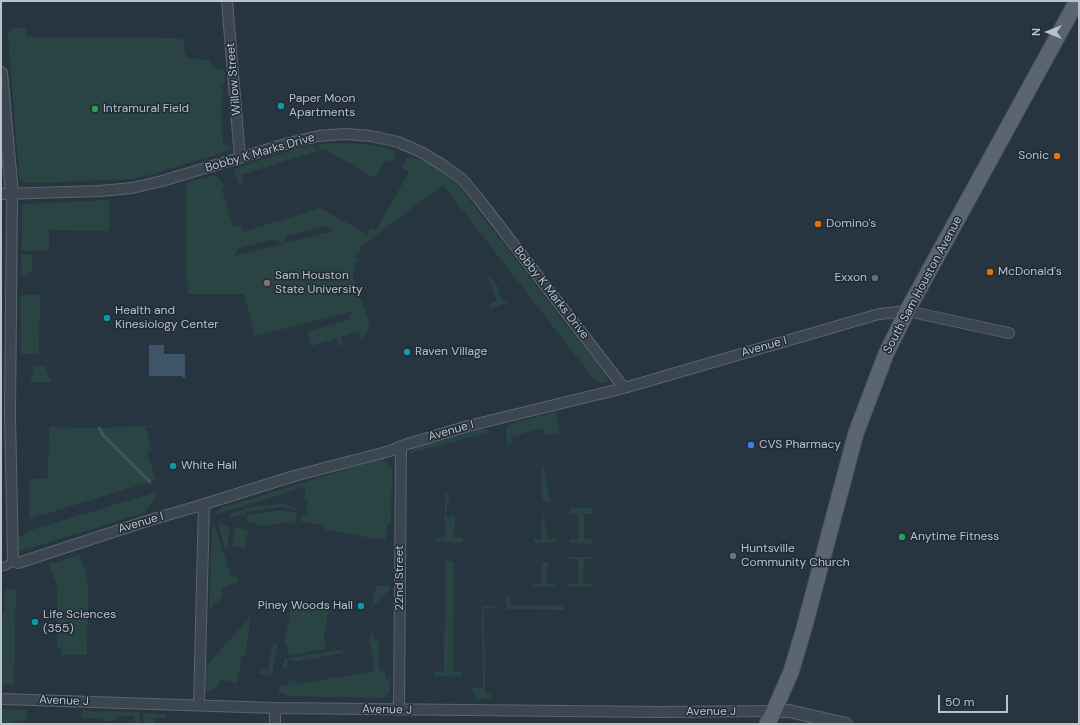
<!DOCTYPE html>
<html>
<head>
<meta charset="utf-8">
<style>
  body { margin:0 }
  #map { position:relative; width:1080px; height:725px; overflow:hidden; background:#273541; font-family:"DM Sans",sans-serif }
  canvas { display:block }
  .frame { position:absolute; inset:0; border:2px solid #b9c1cb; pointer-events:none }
  .north { position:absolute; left:1028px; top:12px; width:40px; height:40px; -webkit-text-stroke:3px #202b36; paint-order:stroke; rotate:270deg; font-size:11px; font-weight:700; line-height:16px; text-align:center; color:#b9c1cb }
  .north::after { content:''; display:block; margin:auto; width:14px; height:18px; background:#b9c1cb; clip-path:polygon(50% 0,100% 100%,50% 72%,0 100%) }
  .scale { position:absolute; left:938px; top:695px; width:70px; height:18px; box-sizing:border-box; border:2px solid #b9c1cb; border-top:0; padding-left:5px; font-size:12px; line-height:14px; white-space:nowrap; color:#b9c1cb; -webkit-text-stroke:3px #202b36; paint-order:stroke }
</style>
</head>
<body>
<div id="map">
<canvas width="1080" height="725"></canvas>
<div class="frame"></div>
<div class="north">N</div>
<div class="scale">50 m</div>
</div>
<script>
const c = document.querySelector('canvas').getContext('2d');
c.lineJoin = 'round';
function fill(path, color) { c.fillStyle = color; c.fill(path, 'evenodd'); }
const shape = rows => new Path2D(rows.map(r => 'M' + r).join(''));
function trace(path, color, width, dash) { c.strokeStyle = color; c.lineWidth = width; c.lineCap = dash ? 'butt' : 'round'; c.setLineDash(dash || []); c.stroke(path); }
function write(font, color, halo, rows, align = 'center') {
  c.font = font + ' "DM Sans",sans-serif'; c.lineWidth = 3; c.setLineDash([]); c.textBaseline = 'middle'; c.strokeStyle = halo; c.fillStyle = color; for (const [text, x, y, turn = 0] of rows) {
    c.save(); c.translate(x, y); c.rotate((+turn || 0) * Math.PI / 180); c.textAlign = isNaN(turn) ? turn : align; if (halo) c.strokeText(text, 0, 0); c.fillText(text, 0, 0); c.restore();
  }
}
fill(shape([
  [14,28,26,28,27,37,176,38,184,40,184,48,187,58,210,60,213,68,225,70,225,82,220,86,223,90,221,111,223,145,231,146,231,150,150,175,131,179,41,183,26,183,21,181,20,180,19,175,8,34,10,30],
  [332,143,361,144,382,147,394,151,395,158,391,162,385,160,375,178,324,149,241,175,243,182,242,184,239,184,233,169,298,148,314,145,316,150,319,149,319,144],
  [409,157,414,158,437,167,457,184,607,377,607,382,599,383,596,382,443,185,360,247,361,249,354,256,358,260,355,265,353,276,370,325,368,332,363,338,361,339,359,331,341,337,343,345,339,346,337,338,312,346,311,345,308,331,349,320,349,317,353,311,255,336,244,294,188,294,188,284,186,281,186,185,187,182,215,175,225,186,221,187,233,227,241,225,243,232,320,208,367,234,371,228,376,230,409,172,402,168,406,160],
  [325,226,333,231,284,243,287,236],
  [275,239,283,244,234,256,237,249],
  [109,200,109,231,49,230,49,251,22,251,22,206,23,204],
  [21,254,32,254,32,271,22,278],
  [486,272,501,291,497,294,504,301,507,299,508,302,507,303,491,308,489,307,490,304,497,301],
  [20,295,40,295,39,354,21,354],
  [34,366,46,366,46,372,52,381,51,382,30,382],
  [556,412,560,433,545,436,543,428,511,437,513,445,508,445,507,443,506,433,507,427,510,424],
  [158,425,146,428,152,451,147,453,156,480,29,519,30,479,48,478,49,427,99,428],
  [481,429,486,429,491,432,411,453,410,451,416,448],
  [383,458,385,461,392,467,391,524,388,524,385,541,382,540,381,538,376,539,327,530,323,528,323,525,300,521,301,514,306,515,308,501,304,499,306,489,303,487,286,493,213,515,215,512,221,508],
  [542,466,544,466,550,501,542,502],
  [156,492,157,496,150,505,143,513,137,515,21,551,18,548,18,536,22,536,28,531],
  [445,492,446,492,450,502,447,504,446,515,447,517,450,517,455,515,454,538,463,538,463,542,461,543,437,542,436,541,435,538,445,537],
  [282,504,298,508,298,510,281,507,245,512,245,515,230,517,229,514,252,507],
  [572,508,591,508,592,510,592,514,584,514,584,539,592,539,591,544,569,543,570,539,578,539,578,514,570,514,569,510],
  [280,510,297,513,295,524,283,523,263,526,247,522,247,515],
  [542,513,543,513,548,539,556,538,555,543,535,543,534,542,534,539,542,539],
  [218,524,230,527,227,549,225,549],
  [215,526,223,553,224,552,231,576,237,575,239,582,221,588,223,596,209,611,212,527],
  [235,527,248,530,245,548,232,545],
  [80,555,85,569,88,585,87,655,60,655,61,648,57,647,57,587,49,564],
  [569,557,592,557,592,559,584,559,583,584,591,584,591,587,569,587,569,584,578,584,578,559,568,559],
  [445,561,454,562,453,671,461,672,462,675,460,677,436,676,434,675,434,672,444,671],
  [542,562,548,562,547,583,555,584,555,587,534,587,533,586,534,584,542,583],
  [376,586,390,586,390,589,372,608],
  [7,589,16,589,14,685,1,684,1,613,4,612,5,590],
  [508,596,510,597,511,606,564,605,564,610,506,609,505,597],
  [292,601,329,608,324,637,326,649,288,656,287,646,284,645],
  [482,606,495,606,494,608,484,609,485,694,491,694,492,697,490,699,476,699,472,691,472,688,483,687],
  [251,616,245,656,242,657,237,683,220,679,218,685,211,691,206,692,206,668,208,664],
  [371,634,373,634,373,641,379,641,379,671,385,671,385,679,390,679,390,691,385,698,287,696,287,694,278,692,280,685,288,687,289,679,291,678,292,682,295,681,296,684,375,671,369,639,371,639],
  [273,643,278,644,272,676,259,674,261,669,268,670],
  [343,649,343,653,294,662,293,660,287,661,287,667,283,668,284,659],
  [1,709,27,710,27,720,14,721,14,724,1,724],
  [82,711,140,712,140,724,135,724,134,716,119,716,112,721,103,721,103,718,81,718,81,713],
  [143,713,166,714,166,718,154,718,154,724,143,724]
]), '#2a4343');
fill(shape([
  [149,345,164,345,164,354,185,354,185,378,183,378,182,376,149,376]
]), '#3e5469');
trace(shape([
  [99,428,103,435,150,482]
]), '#3e5469', 3);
const pedestrian = shape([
  [1,567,6,566,13,561]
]);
const minor = shape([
  [227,1,240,158],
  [1,194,100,191,132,188,162,181,289,143,318,136,345,134,371,136,398,142,421,152,444,166,462,179,478,198,624,388],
  [12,194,10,416,13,561,18,563,150,520,195,507,294,476,390,451,401,446,468,426,624,388,879,314,907,311,1009,333],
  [1,699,275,708,659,712,774,711],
  [199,705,204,504],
  [275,708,275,724],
  [399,710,401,446]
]);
const tertiary = shape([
  [1,73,12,194],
  [774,711,789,711,846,724]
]);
const primary = shape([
  [767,724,774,711,791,672,803,632,856,433,886,354,907,311,1077,1]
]);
trace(pedestrian, '#5a646e', 9);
trace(minor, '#5a646e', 12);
trace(tertiary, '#5a646e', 14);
trace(primary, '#48525d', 17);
trace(pedestrian, '#3c4651', 7);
trace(minor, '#3c4651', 10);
trace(tertiary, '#3c4651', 12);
trace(primary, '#5a6571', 15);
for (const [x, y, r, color] of [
  [281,106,4,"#0f9aa8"],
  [95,109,4,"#2e9e5b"],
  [1057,156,4,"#e8710a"],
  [818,224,4,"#e8710a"],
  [990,272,4,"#e8710a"],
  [875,278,4,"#5c6f8a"],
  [267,283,4,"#8d6e63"],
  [107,318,4,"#0f9aa8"],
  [407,352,4,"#0f9aa8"],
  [751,445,4,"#3f7fe0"],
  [173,466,4,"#0f9aa8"],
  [902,537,4,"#2e9e5b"],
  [733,556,4,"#6b7280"],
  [361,606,4,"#0f9aa8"],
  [35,622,4,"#0f9aa8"]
]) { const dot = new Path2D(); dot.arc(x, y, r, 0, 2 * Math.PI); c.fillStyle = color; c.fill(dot); trace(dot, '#202b36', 1.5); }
write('12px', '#b9c1cb', '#202b36', [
  ["Willow Street",234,79,-95],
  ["Bobby K Marks Drive",260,153,-16],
  ["South Sam Houston Avenue",923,285,-62],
  ["Bobby K Marks Drive",551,293,52],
  ["Avenue I",764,347,-16],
  ["Avenue I",451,431,-16],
  ["Avenue I",141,523,-17],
  ["22nd Street",400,578,-90],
  ["Avenue J",64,701,2],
  ["Avenue J",387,710,1],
  ["Avenue J",711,712]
]);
write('12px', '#b9c1cb', '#202b36', [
  ["Paper Moon",289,99],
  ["Apartments",289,113],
  ["Intramural Field",103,109],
  ["Sonic",1049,156,"right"],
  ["Domino's",826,224],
  ["McDonald's",998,272],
  ["Sam Houston",275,276],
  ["State University",275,290],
  ["Exxon",867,278,"right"],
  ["Health and",115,311],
  ["Kinesiology Center",115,325],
  ["Raven Village",415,352],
  ["CVS Pharmacy",759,445],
  ["White Hall",181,466],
  ["Anytime Fitness",910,537],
  ["Huntsville",741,549],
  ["Community Church",741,563],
  ["Piney Woods Hall",353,606,"right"],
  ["Life Sciences",43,615],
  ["(355)",43,629]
], 'left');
</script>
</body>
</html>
